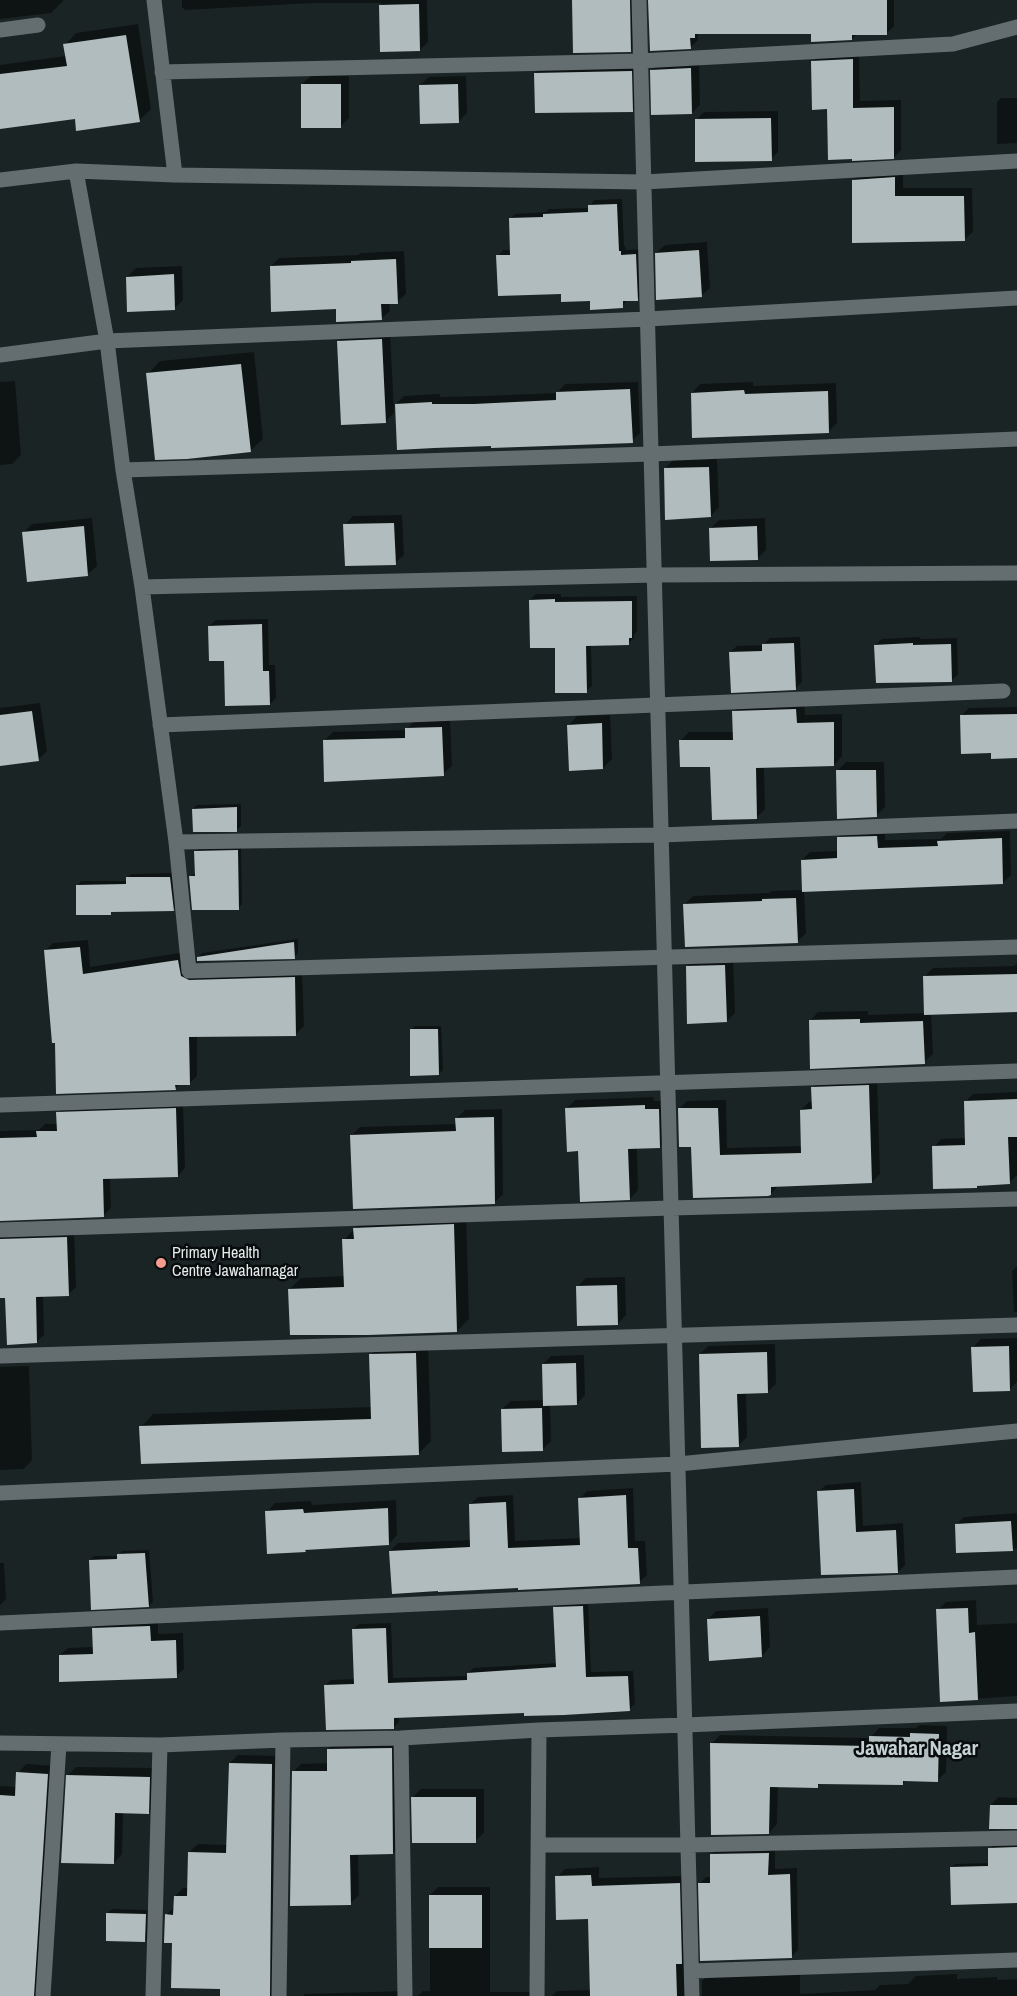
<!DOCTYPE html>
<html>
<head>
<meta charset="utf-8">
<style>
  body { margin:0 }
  canvas { display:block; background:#1b2425 }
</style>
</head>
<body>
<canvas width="1017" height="1996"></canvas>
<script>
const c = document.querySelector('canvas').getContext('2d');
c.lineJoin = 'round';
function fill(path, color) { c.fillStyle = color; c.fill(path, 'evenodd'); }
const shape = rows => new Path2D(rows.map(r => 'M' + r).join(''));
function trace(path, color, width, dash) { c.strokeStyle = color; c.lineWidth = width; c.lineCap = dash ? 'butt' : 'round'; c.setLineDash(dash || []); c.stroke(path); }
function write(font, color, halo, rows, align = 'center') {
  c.font = font + ' "Archivo Narrow",sans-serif'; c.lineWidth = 5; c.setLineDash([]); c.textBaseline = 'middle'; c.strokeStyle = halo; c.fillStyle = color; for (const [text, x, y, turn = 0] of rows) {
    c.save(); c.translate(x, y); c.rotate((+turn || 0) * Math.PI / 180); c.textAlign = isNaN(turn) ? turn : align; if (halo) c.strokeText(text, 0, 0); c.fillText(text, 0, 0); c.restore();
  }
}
fill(shape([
  [0,0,63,0,63,1,51,13,0,19],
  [182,0,427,0,428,42,420,50,381,51,381,3,313,3,184,10,184,8,182,8],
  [573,0,637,0,638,43,630,51],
  [650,0,894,0,894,26,886,34,857,34,852,39,812,32,698,32,698,40,690,48],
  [138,24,151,109,139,121,76,117,0,127,0,65,66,56,65,45,76,33],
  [859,52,860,101,901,100,901,150,894,157,828,108,813,62,820,54],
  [699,60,700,105,692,113,652,70,660,62],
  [640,63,641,102,632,111,535,73,544,65],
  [311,76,349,76,349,118,340,127,302,84],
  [466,76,467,113,459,121,420,85,429,77],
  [1001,98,1017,98,1017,143,997,144,997,102],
  [778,111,778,152,771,159,697,119,704,112],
  [903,169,903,188,972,188,973,232,964,240,853,180,862,172],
  [622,199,624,246,625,246,626,250,641,249,642,294,637,299,627,300,622,307,562,293,498,256,503,250,511,250,510,219,515,214,546,212,549,209,589,208,594,200],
  [707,242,710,288,701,296,656,253,665,245],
  [404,251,406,294,397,302,389,303,390,311,381,319,337,308,271,266,279,258,358,255,361,253],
  [182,266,183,300,174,309,127,277,136,268],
  [390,331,394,413,385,422,338,342,347,333],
  [254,352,263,439,250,451,148,374,160,361],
  [15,381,21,455,12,464,0,465,0,382],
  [638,382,640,433,632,441,493,445,396,404,404,396,440,394,440,397,483,396,557,393,565,384],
  [753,382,753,386,836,383,837,423,829,431,692,393,700,384],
  [717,459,719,507,711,516,665,469,673,460],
  [402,515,404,555,395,563,345,525,353,516],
  [92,518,97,566,88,574,28,580,23,533,32,524],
  [765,518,766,550,758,558,710,529,719,520],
  [536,594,561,594,561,597,637,596,637,631,634,635,634,638,628,644,591,645,592,686,586,691,556,646,530,600],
  [268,619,269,665,275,665,276,698,270,704,225,660,209,626,216,620],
  [800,637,802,682,795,689,730,652,737,646,763,645,770,638],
  [920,637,920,639,957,638,958,674,952,680,875,645,882,639],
  [804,701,805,715,842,714,842,756,834,765,764,767,765,809,756,818,712,765,680,741,689,732,734,732,733,712,742,703],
  [40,703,47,751,38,760,0,765,0,708],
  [1017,707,1017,757,992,752,962,715,969,708],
  [610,715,612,759,603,768,569,725,577,716],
  [450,719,452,766,443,774,324,741,333,732,406,730,415,720],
  [846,762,884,762,885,807,876,816,837,771],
  [241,804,241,826,237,830,193,809,197,805],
  [885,828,885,840,941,839,947,833,1010,831,1011,875,1003,883,804,891,806,933,797,942,684,905,693,896,769,893,772,891,803,890,802,860,810,852,838,851,838,838,846,830],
  [241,847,242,904,238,909,190,877,196,873,195,852,199,848],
  [174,873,177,905,173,910,113,910,110,913,77,886,81,881,127,881,127,878,131,874],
  [298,939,298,953,294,957,198,957,202,953],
  [88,940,90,967,186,952,189,968,302,970,304,1026,296,1034,197,1035,197,1076,189,1084,180,1084,175,1089,45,951,53,943],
  [733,957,735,1013,727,1021,687,966,696,958],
  [1017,963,1017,1010,931,1013,933,1054,924,1062,810,1021,818,1012,868,1011,868,1015,925,1013,924,977,933,968,1014,966],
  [415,1026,441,1026,443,1070,439,1074,411,1030],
  [877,1078,880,1174,872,1182,779,1185,771,1194,692,1145,679,1109,687,1101,726,1100,727,1148,802,1146,801,1110,809,1102,813,1102,812,1088,820,1080],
  [1017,1092,1017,1175,1009,1183,979,1184,976,1187,934,1147,941,1139,966,1138,965,1102,973,1094],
  [653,1097,654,1101,667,1101,668,1138,660,1147,637,1147,638,1190,630,1199,579,1150,566,1109,575,1100],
  [183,1102,185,1168,178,1176,110,1177,111,1208,103,1216,0,1219,0,1131,39,1130,45,1124,58,1124,58,1113,65,1106],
  [502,1109,503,1194,494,1203,351,1136,360,1127,457,1124,456,1119,465,1110],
  [466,1213,469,1319,457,1331,289,1290,301,1278,345,1276,344,1240,367,1216],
  [0,1228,74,1230,76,1287,68,1295,43,1296,44,1335,36,1342,6,1297,0,1297],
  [1017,1266,1017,1312,1014,1312,1012,1271],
  [625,1277,626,1315,618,1324,577,1287,586,1278],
  [1017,1338,1017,1382,1010,1389,972,1348,981,1339],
  [428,1341,431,1441,418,1454,141,1427,153,1414,372,1407,370,1355,383,1342],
  [775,1344,776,1384,767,1392,746,1393,747,1437,738,1446,700,1354,708,1346],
  [584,1355,585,1395,577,1404,550,1405,551,1441,542,1450,502,1409,511,1401,544,1400,543,1364,551,1356],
  [29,1366,32,1460,24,1469,0,1470,0,1367],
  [861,1482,863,1526,903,1523,905,1565,898,1572,822,1574,818,1492,826,1485],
  [633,1488,635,1541,645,1541,647,1575,639,1582,519,1587,390,1551,398,1543,471,1540,470,1504,478,1497,513,1495,515,1541,581,1538,580,1499,587,1491],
  [396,1500,397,1535,389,1544,308,1548,305,1551,267,1512,275,1503,311,1501,312,1505],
  [1017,1513,1017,1549,957,1552,956,1525,964,1517],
  [149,1550,153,1602,149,1606,92,1608,90,1560,94,1556,118,1556,122,1551],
  [0,1563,4,1563,6,1599,0,1605],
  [976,1600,977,1625,1017,1623,1017,1696,941,1701,938,1610,946,1602],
  [588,1601,591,1672,633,1671,635,1704,629,1709,399,1717,399,1722,393,1728,326,1685,331,1680,355,1679,353,1629,359,1624,391,1623,393,1678,468,1676,468,1673,474,1668,557,1663,554,1608,560,1603],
  [768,1608,770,1647,762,1656,708,1619,716,1611],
  [158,1619,158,1634,183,1633,184,1669,176,1676,60,1655,68,1648,94,1647,93,1629,101,1621],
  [920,1725,947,1726,946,1772,937,1781,906,1780,903,1784,821,1783,817,1786,778,1786,777,1824,769,1833,711,1744,720,1735,870,1738,879,1728,916,1728],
  [399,1740,401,1845,393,1853,358,1853,359,1895,351,1903,293,1772,301,1764,328,1763,328,1749,336,1741],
  [238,1755,280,1756,278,1989,271,1996,221,1996,221,1988,174,1942,166,1915,174,1907,175,1896,183,1888,188,1888,189,1852,198,1844,228,1845,230,1763],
  [26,1764,55,1766,43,1996,0,1996,0,1786,17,1787,18,1773],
  [76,1767,158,1768,157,1804,148,1813,123,1812,122,1854,114,1863,68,1775],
  [421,1789,484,1789,484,1833,475,1841,413,1797],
  [998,1797,1017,1798,1017,1828,991,1805],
  [1017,1843,1017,1902,951,1868,955,1864,989,1863,990,1849,994,1844],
  [775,1846,775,1869,797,1868,798,1950,791,1957,700,1883,706,1877,711,1877,712,1854,718,1848],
  [599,1867,599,1878,687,1876,695,1996,552,1996,557,1991,592,1990,590,1918,557,1877,565,1869],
  [438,1887,490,1887,490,1992,537,1992,540,1996,418,1996,423,1991,430,1991,430,1895],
  [112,1909,149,1910,149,1937,145,1941,107,1913],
  [800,1970,800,1994,875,1990,880,1985,908,1984,916,1976,957,1974,957,1979,997,1977,997,1980,1017,1979,1017,1996,702,1996,702,1981,710,1973],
  [404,1991,408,1996,303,1996,305,1994]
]), '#0007');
fill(shape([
  [572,0,630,0,631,52,573,53],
  [648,0,887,0,887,35,852,35,852,40,811,42,811,34,695,34,695,38,690,38,691,49,650,51],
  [419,4,420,51,380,52,379,5],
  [126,35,140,122,76,131,75,119,0,129,0,74,67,66,63,44],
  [853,59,853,108,894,107,894,159,852,161,852,159,828,160,827,109,812,110,811,61],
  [691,68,692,114,651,115,650,70],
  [632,71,633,112,535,113,534,73],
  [301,84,341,84,341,128,301,128],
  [458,84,459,123,420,124,419,85],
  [771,118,772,161,695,162,695,119],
  [895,177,895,196,964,196,965,241,852,243,852,180],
  [617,204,619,251,621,251,621,255,636,254,638,301,623,301,623,308,590,310,590,301,561,302,561,294,498,296,496,255,510,255,509,218,543,217,543,214,588,212,588,205],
  [699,250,702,297,656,300,655,253],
  [396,259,398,304,381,304,382,320,336,322,336,309,271,312,270,266,351,263,351,261],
  [174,274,175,310,127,312,126,277],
  [382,339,386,423,341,425,337,341],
  [241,364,251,452,187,459,155,460,146,373],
  [630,389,633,443,491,448,491,446,434,448,397,450,395,404,432,402,432,404,474,404,556,400,556,392],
  [744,390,745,394,828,391,829,433,692,438,691,393],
  [709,467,711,517,665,520,664,468],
  [394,523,396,565,345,566,343,524],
  [84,526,88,576,27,582,22,532],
  [757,526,758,560,710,561,709,528],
  [555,599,555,602,632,601,632,638,629,638,629,645,586,646,587,693,555,693,555,648,530,648,529,600],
  [262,624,263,671,269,671,270,705,225,706,224,661,209,661,208,626],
  [794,643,796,690,731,693,729,652,762,651,762,644],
  [913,643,913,645,951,644,952,682,876,683,874,645],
  [796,709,797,723,834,722,834,766,756,768,757,819,712,820,710,767,680,767,679,740,733,740,732,711],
  [32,711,39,761,0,766,0,715],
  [1017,714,1017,758,991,759,991,753,961,754,960,715],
  [602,723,603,769,569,771,567,725],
  [442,727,444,776,324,782,323,740,405,738,405,728],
  [836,770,876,770,877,817,837,819],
  [237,807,237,832,193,832,192,809],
  [877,836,878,848,938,846,937,841,1002,838,1003,884,802,892,801,860,837,858,837,837],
  [238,850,239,910,192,910,189,876,195,876,194,851],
  [126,877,170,877,174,911,111,912,111,915,76,915,76,885,126,884],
  [796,898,798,943,685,947,683,904,762,901,762,899],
  [294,942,295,959,197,961,197,957],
  [80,947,83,974,178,960,181,976,189,980,295,977,296,1036,189,1037,190,1085,175,1085,176,1090,56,1094,55,1043,52,1043,44,950],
  [725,965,727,1022,687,1024,686,966],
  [1017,974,1017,1012,924,1015,923,976],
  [860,1019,860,1023,923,1021,925,1064,810,1069,809,1020],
  [410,1029,438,1029,439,1075,410,1076],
  [869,1085,872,1183,771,1187,771,1195,768,1196,693,1198,691,1147,679,1147,678,1108,718,1108,720,1155,801,1153,800,1110,812,1109,811,1087],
  [1017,1099,1017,1137,1008,1137,1010,1184,977,1186,977,1188,933,1189,932,1146,965,1145,964,1101],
  [645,1105,645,1109,659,1109,660,1148,628,1149,630,1200,580,1202,578,1151,567,1152,565,1108],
  [176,1108,178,1177,103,1179,104,1217,0,1221,0,1138,37,1137,36,1131,57,1131,56,1112],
  [494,1117,495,1204,353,1209,350,1135,456,1131,455,1118],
  [454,1224,457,1332,368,1335,290,1335,288,1289,344,1287,342,1239,354,1239,353,1228],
  [67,1237,69,1296,36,1297,37,1343,7,1345,5,1298,0,1298,0,1239],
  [617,1285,618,1325,577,1326,576,1286],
  [1009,1346,1010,1391,973,1392,971,1347],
  [767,1352,768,1393,737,1394,739,1447,701,1448,699,1354],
  [416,1353,419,1455,141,1464,139,1426,371,1419,369,1354],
  [576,1363,577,1405,543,1406,542,1364],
  [542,1408,543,1451,502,1452,501,1409],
  [854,1489,856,1532,896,1530,898,1573,821,1575,817,1491],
  [626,1495,628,1548,638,1548,640,1584,518,1590,518,1588,438,1592,438,1591,392,1594,389,1551,470,1547,469,1504,506,1502,508,1548,580,1545,578,1498],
  [388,1508,389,1545,305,1550,306,1552,267,1554,265,1511,303,1509,304,1513],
  [1011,1521,1013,1551,956,1553,955,1524],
  [145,1553,149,1607,91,1610,89,1560,117,1559,117,1554],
  [583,1606,586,1677,628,1676,630,1711,564,1715,524,1716,524,1713,394,1718,394,1729,326,1730,324,1685,354,1684,352,1629,386,1628,388,1683,467,1680,467,1673,556,1667,553,1607],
  [968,1608,969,1633,975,1632,978,1700,940,1702,936,1609],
  [760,1616,762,1657,709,1661,707,1619],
  [150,1626,151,1641,176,1640,177,1678,59,1682,59,1655,93,1654,92,1628],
  [910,1733,939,1734,938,1782,903,1781,903,1785,818,1784,818,1788,770,1787,769,1834,711,1835,710,1743,869,1746,869,1736,910,1737],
  [392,1748,393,1854,350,1855,351,1905,290,1906,292,1771,327,1771,327,1749],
  [229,1763,272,1764,270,1996,220,1996,220,1989,171,1988,172,1943,164,1943,165,1914,173,1915,174,1896,187,1896,188,1852,226,1853],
  [16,1772,48,1774,34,1996,0,1996,0,1795,15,1796],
  [66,1775,150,1777,149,1814,115,1813,114,1864,61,1863],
  [411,1797,476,1797,476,1843,412,1843],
  [990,1805,1017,1805,1017,1829,989,1829],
  [1017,1847,1017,1903,951,1905,950,1867,988,1866,988,1848],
  [769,1853,768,1875,790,1874,792,1958,700,1961,698,1883,710,1883,710,1854],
  [591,1875,592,1886,680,1883,682,1964,676,1964,677,1996,590,1996,588,1919,556,1920,555,1876],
  [429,1895,482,1895,482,1948,429,1948],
  [106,1913,146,1914,145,1942,106,1941]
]), '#b0bcbd');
trace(shape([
  [154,0,175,175],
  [639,0,692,1996],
  [0,30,38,25],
  [162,72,640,61,953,44,1017,27],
  [76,171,107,341,123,470,142,587,176,842,189,971,1017,947],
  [0,180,76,171,175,175,644,182,1017,161],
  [0,355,107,341,648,319,1017,298],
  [123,470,651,454,1017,439],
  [142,587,654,575,1017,573],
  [160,725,1003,691],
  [176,842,661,835,1017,821],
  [0,1105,1017,1071],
  [0,1230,671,1208,1017,1199],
  [0,1356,1017,1325],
  [0,1493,678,1464,1017,1431],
  [0,1623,1017,1577],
  [401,1738,405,1996],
  [0,1743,160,1745,283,1740,401,1738,539,1730,685,1725,1017,1711],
  [539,1845,688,1845,1017,1838],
  [692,1971,1017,1960],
  [43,1996,59,1744],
  [153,1996,160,1745],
  [279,1996,283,1740],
  [537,1996,539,1730]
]), '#646e70', 15);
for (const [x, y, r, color] of [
  [161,1263,6,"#f59c91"]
]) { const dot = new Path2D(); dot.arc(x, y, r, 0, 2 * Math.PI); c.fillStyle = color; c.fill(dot); trace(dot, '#080c0d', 2); }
write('16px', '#e5eaeb', '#080c0d', [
  ["Primary Health",172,1254],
  ["Centre Jawaharnagar",172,1272]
], 'left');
write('bold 21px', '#c5d1d3', '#080c0d', [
  ["Jawahar Nagar",917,1749]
]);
</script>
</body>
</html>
